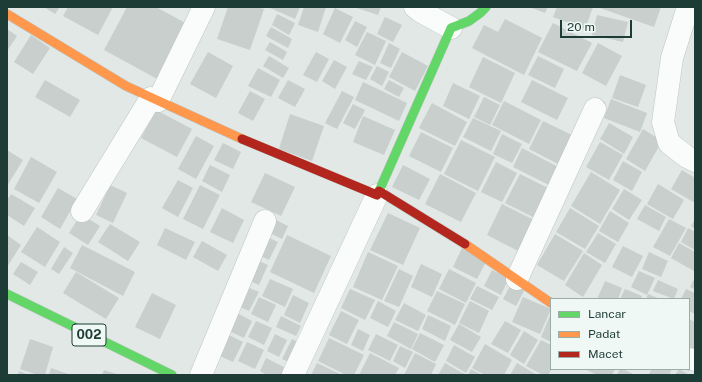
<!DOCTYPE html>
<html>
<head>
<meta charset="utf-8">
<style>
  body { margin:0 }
  #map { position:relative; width:702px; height:382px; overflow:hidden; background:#e1e8e5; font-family:"Public Sans",sans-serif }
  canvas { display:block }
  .frame { position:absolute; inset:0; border:8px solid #1e3c36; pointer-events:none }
  .legend { position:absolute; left:550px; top:298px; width:140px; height:72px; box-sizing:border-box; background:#eff8f4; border:1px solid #9bada8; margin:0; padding:5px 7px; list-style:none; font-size:12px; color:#1e3c36 }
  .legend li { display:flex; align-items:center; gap:8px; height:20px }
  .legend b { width:20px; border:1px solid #9bada8 }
  .scale { position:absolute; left:560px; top:20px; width:72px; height:18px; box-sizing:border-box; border:2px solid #1e3c36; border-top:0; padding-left:5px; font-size:12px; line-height:14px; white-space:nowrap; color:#1e3c36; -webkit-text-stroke:3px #eff8f4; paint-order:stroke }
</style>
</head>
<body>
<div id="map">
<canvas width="702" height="382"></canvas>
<div class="frame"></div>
<ul class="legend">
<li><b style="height:5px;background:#63d668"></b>Lancar</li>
<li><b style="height:5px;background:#ff974d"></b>Padat</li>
<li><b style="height:5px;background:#b3261e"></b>Macet</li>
</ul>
<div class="scale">20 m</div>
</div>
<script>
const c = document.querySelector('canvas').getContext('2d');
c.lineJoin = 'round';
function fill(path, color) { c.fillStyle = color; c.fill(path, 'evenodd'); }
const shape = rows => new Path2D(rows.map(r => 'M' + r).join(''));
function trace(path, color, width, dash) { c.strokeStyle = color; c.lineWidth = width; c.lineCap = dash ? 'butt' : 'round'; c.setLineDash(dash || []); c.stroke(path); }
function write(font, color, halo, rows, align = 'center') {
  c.font = font + ' "Public Sans",sans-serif'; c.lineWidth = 4; c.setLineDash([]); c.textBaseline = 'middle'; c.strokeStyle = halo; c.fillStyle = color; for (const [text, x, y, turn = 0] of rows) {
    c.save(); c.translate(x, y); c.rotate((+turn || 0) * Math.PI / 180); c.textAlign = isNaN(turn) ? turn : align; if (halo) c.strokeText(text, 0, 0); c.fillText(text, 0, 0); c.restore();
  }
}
fill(shape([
  [44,7,60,7,55,14],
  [68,7,113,7,98,35,63,16],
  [127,7,156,7,189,25,159,80,104,50],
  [228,7,257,7,264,9,250,50,217,39],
  [268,7,300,7,295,19],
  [304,7,326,7,318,32,298,25],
  [354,7,381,7,378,15],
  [529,7,548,7,545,13],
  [557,7,593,7,585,29,553,17],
  [601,7,661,7,654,27,600,8],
  [335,8,353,17,340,43,323,34],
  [277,14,295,23,289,35,272,25],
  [597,15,628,22,623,42,592,35],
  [385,17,402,25,393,42,377,34],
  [505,19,542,38,524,75,472,48,484,25,498,32],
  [355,21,367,27,357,47,345,40],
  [553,23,592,43,577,71,538,52],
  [271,27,292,39,288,48,266,36],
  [7,29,17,36,7,51],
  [367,32,386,41,375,65,355,55],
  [31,35,50,48,33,74,14,62],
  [270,42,287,52,283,60,265,50],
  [389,43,400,49,391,68,380,63],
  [598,43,622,56,606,86,582,73],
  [208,52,233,66,216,98,190,84],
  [316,52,329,59,317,82,303,75],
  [402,52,428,66,415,91,389,77],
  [269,56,289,68,283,78,263,66],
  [538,56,564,69,555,88,528,75],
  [483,57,515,73,501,103,469,87],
  [334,60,347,67,335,89,322,81],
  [359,61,373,67,366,80,352,74],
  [377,66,389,72,382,86,370,79],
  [258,68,280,80,271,97,248,86],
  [620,75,646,85,638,107,612,98],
  [45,80,80,100,70,117,35,97],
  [288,80,305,89,295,107,278,98],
  [389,80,404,88,399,97,384,89],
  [532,80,568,98,557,120,521,102],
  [363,82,407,103,399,121,355,100],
  [453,83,480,96,469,119,443,106],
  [250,91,265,99,253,121,238,113],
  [342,91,354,97,337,129,325,123],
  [484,97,500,105,490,125,474,117],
  [611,99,647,113,640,132,604,118],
  [504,101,541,120,529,144,492,125],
  [432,103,467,122,455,146,419,128],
  [353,104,365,110,355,129,343,123],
  [156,110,192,129,177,157,141,138],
  [290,114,324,126,312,161,279,149],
  [363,116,395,130,384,155,353,142],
  [473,118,501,131,491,151,463,137],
  [543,121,576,137,562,166,529,149],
  [609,123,633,137,624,154,600,139],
  [643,129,662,141,645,171,626,159],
  [421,132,453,148,441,172,409,156],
  [502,134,522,144,512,163,493,154],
  [196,136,214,146,196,179,178,169],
  [461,140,495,157,478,191,444,174],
  [600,142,623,155,609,180,586,167],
  [223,143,241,152,233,169,214,160],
  [522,148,560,168,551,186,513,167],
  [7,150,23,160,7,186],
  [31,157,57,172,39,203,14,189],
  [623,161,642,172,632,191,613,180],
  [496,162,517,173,502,202,481,192],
  [210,165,230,175,222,192,202,181],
  [403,165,430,179,419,200,392,187],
  [682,170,695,178,695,203,671,189],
  [591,172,620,190,600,224,571,206],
  [265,173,295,187,281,216,251,202],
  [440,174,476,193,461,222,425,204],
  [520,174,550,189,535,218,505,203],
  [178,180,193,188,178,217,162,208],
  [658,184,684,200,673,219,647,204],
  [110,185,127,193,113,223,96,215],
  [200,185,220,195,203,229,183,219],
  [58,188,77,199,60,229,41,217],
  [624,189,642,200,629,220,612,209],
  [11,194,35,208,24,226,7,215,7,200],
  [502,204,536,221,520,252,487,235],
  [645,205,666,217,659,231,637,219],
  [222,208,244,220,233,243,210,232],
  [570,208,599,226,585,249,556,232],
  [610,211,629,223,618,242,599,231],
  [388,213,420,228,403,265,370,250],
  [81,214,100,226,88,245,69,233],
  [274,219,288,226,282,239,268,232],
  [669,219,686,228,670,256,653,247],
  [695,219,695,229,691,226],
  [110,224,140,242,128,261,98,242],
  [37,227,60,242,45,267,21,252],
  [165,228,195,242,186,260,157,245],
  [688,228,695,232,695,250,681,242],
  [598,233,616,244,605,263,586,252],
  [555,234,583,251,564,281,537,265],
  [7,235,21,245,7,267],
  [287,235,331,256,314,293,270,272],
  [265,236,278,242,269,260,257,254],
  [202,241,227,255,218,271,193,257],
  [679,243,695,252,695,269,694,271,671,258],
  [82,245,135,272,123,296,70,268],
  [623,246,643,256,632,277,612,267],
  [64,247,73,253,59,274,51,269],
  [462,248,487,260,477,279,453,267],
  [368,252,398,266,382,300,353,287],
  [649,252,668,261,661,277,642,269],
  [584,253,602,265,583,297,565,285],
  [257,260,268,265,259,285,248,280],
  [21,262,38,272,30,285,13,274],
  [421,264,442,274,432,297,411,287],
  [399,269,413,276,399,307,384,301],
  [449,269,476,283,466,303,439,289],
  [492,270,509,278,501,295,484,286],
  [639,271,655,278,647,295,631,287],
  [76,272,119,298,106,319,63,293],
  [695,277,695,289,690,287],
  [270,279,293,289,285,307,262,296],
  [658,280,678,289,674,299,653,291],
  [605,281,622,288,618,299,597,299],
  [512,282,525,289,516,306,503,299],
  [477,286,499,297,492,310,470,299],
  [247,287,259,292,249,311,238,306],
  [350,289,375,300,365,320,341,308],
  [625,289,642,296,641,299,620,299],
  [686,289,695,293,695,314,689,311,689,299,681,299],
  [437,291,465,304,455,325,427,311],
  [152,293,176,305,160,339,135,327],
  [648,294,660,299,646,299],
  [293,295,309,303,300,323,284,315],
  [259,297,276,305,268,322,251,314],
  [523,297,551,309,540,334,512,322],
  [378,301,396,311,388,327,370,318],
  [470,301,489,311,479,333,459,323],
  [404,303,426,315,418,331,395,320],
  [233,311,252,321,244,338,225,329],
  [341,311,359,320,347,344,329,335],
  [551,313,551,342,541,337],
  [428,315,451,326,445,341,422,329],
  [281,316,301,326,296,336,276,327],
  [689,319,695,322,695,351,689,348],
  [256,321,272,328,264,345,248,337],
  [505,321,521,330,508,353,491,344],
  [394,322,418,334,411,349,387,336],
  [459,324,481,337,472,352,450,340],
  [358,329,370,335,363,351,351,345],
  [524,331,538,340,524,364,510,355],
  [225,333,243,342,233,362,216,354],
  [420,333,444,345,435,362,412,349],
  [275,334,287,340,279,357,267,351],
  [376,334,398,345,390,361,368,350],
  [329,338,364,355,354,375,346,375,318,361],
  [30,339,53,347,45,375,38,375,20,369],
  [292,339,305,345,295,365,282,359],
  [541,340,551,345,552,369,548,375,543,375,526,366],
  [247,342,264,350,255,369,238,361],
  [485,344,512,360,504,375,485,375,472,368],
  [454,345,475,357,466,373,446,361],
  [400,346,413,352,405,368,393,361],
  [370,353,399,368,395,375,359,375],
  [415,353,436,364,431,375,404,375],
  [266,358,288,369,286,375,267,375,260,371],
  [317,363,342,375,311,375],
  [445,363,466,375,438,375],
  [517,363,537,375,510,375],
  [51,368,71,375,49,375],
  [471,369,482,375,468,375],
  [585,369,615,369,612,375,597,375],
  [620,369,623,369,635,375,617,375],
  [652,369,672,369,669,375,648,375],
  [679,369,690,375,675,375],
  [104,370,120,375,102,375],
  [19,371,29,375,18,375]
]), '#c8cfcd');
const street = shape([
  [415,7,420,11,451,28],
  [688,7,672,58,663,122,669,143,687,157,695,161],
  [158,101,204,7],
  [82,211,151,98],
  [517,279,595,109],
  [689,359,695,360],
  [201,375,265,221],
  [293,375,377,195]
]);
const fast = shape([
  [379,191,451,28,469,21,480,13,486,7],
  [7,294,172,375]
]);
const slow = shape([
  [7,14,126,86,242,139],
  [465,244,551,303]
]);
const jam = shape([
  [242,139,377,195,379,191,465,244]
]);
trace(street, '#bec5c2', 23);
trace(fast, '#bdc6c3', 10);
trace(slow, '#bdc6c3', 10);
trace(jam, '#bdc6c3', 10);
trace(street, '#fafcfb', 22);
trace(fast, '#63d668', 9);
trace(slow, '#ff974d', 9);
trace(jam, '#b3261e', 9);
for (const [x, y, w] of [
  [89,335,34]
]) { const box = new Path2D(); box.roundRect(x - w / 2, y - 11, w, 22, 3); c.fillStyle = '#eff8f4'; c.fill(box); trace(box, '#1e3c36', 1); }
write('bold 13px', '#1e3c36', null, [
  ["002",89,335]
]);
</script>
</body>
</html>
